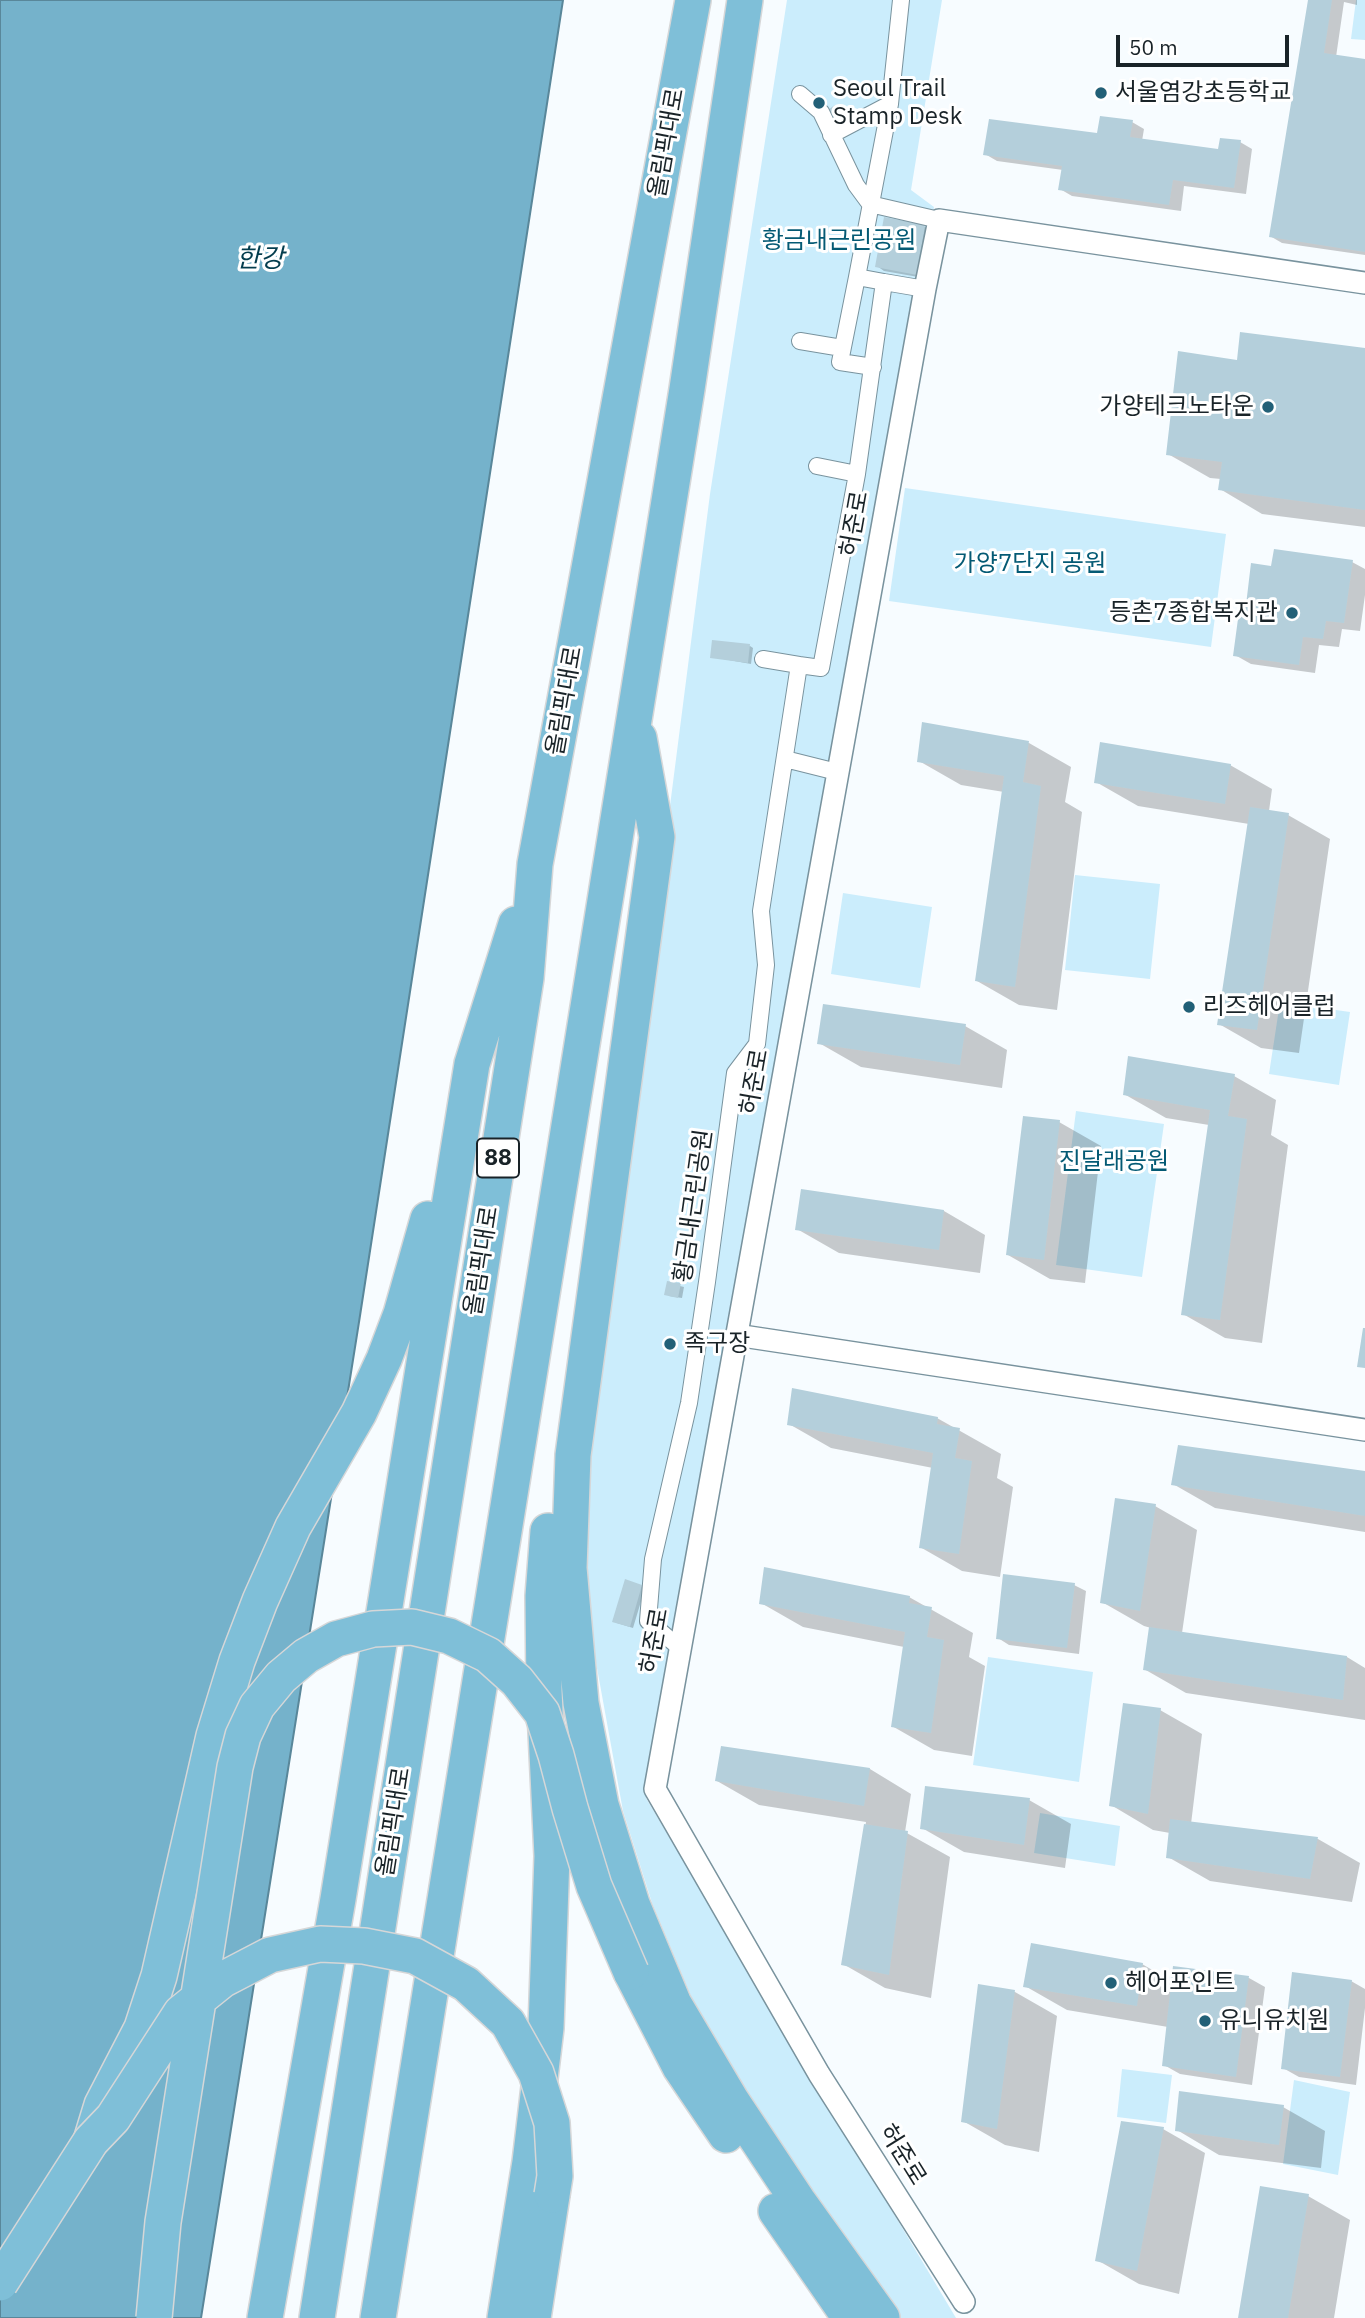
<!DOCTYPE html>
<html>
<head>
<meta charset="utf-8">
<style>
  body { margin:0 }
  #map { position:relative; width:1365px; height:2318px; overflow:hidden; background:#f7fcff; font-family:"IBM Plex Sans",sans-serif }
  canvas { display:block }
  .scale { position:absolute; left:1116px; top:35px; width:173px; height:32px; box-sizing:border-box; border:4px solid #192328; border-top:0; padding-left:9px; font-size:21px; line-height:24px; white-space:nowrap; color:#192328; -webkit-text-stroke:5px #fff; paint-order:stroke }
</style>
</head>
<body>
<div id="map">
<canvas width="1365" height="2318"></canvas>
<div class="scale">50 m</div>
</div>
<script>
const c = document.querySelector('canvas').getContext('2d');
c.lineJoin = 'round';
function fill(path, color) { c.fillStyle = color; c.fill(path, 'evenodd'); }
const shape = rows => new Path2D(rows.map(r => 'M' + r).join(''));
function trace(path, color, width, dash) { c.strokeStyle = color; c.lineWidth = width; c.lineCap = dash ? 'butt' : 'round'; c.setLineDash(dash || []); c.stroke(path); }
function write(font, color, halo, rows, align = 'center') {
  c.font = font + ' "IBM Plex Sans","Noto Sans KR",sans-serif'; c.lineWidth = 6; c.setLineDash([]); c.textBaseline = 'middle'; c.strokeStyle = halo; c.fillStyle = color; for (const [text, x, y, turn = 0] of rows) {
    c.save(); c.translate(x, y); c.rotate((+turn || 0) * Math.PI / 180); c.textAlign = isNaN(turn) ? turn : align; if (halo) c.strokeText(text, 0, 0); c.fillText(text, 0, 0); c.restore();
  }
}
fill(shape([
  [787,0,942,0,911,190,934,207,728,1334,646,1798,956,2318,897,2318,849,2253,698,2013,652,1903,623,1811,587,1613,583,1484,710,494],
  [1356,0,1365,0,1365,40,1351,39],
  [905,488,1226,534,1211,647,889,601],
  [1075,875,1160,884,1150,979,1065,970],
  [843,893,932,907,920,988,831,974],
  [1280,1002,1350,1012,1339,1085,1269,1074],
  [1076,1111,1164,1124,1142,1277,1056,1265],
  [988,1657,1093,1672,1079,1782,973,1765],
  [1040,1813,1120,1826,1115,1866,1034,1853],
  [1122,2069,1172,2075,1166,2123,1117,2117],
  [1294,2080,1350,2092,1338,2175,1283,2164]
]), '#cbedfc');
const water = shape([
  [0,0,563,0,359,1322,201,2318,0,2318,0,0]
]);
fill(water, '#75b2cb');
trace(water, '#59879a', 2);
fill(shape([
  [1310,0,1357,0,1357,5,1344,2,1336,57,1365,61,1365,255,1282,243,1270,236],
  [835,107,844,118,837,123,834,121],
  [1132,122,1144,129,1142,141,1220,151,1240,142,1252,149,1246,194,1184,186,1181,211,1072,196,1060,189,1063,170,997,161,985,154,1099,135],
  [885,219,925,227,932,231,924,278,884,271,877,266],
  [1365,350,1365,527,1262,514,1220,489,1221,479,1210,478,1168,454,1238,362],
  [1352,562,1365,569,1365,595,1360,631,1342,629,1339,647,1319,645,1315,673,1251,664,1235,655,1247,607,1273,568],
  [750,646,753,648,751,664,712,657],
  [924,724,1029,743,1071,767,1065,802,1082,812,1057,1010,1019,1005,977,981,1004,792,961,785,919,761],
  [1230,765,1272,789,1269,811,1288,815,1330,839,1299,1053,1261,1048,1219,1024,1249,824,1138,806,1096,782],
  [965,1026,1007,1050,1002,1088,861,1067,819,1043],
  [1234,1076,1276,1100,1271,1135,1288,1145,1262,1343,1225,1338,1183,1314,1209,1125,1166,1118,1124,1094],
  [1059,1122,1101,1146,1085,1283,1050,1279,1008,1255],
  [944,1211,985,1235,980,1273,839,1253,797,1229],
  [668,1283,684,1287,682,1298,669,1296],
  [937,1418,1001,1454,997,1478,1013,1487,1000,1577,962,1571,920,1547,933,1468,831,1448,789,1424],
  [1365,1472,1365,1532,1215,1508,1173,1484],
  [1155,1506,1197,1530,1182,1633,1347,1657,1365,1668,1365,1720,1186,1693,1144,1669,1151,1628,1144,1626,1102,1602],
  [1074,1585,1086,1591,1079,1654,1009,1645,998,1638],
  [641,1586,645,1588,633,1628,617,1623],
  [909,1597,973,1633,969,1657,985,1666,972,1756,934,1750,892,1726,904,1647,803,1627,761,1603],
  [1160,1710,1202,1734,1191,1824,1318,1839,1360,1863,1352,1902,1210,1881,1168,1857,1170,1833,1153,1830,1111,1805],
  [870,1769,911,1794,905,1832,950,1857,931,1998,885,1988,843,1964,866,1822,759,1805,717,1781],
  [1029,1800,1071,1824,1065,1868,964,1852,922,1828],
  [1142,1964,1173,1982,1174,1968,1249,1978,1265,1987,1252,2085,1180,2074,1164,2065,1168,2027,1067,2010,1025,1986],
  [1351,1981,1365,1989,1365,2008,1356,2085,1299,2077,1283,2068],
  [979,1986,1015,1992,1057,2016,1039,2152,1005,2145,963,2121],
  [1283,2107,1325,2131,1321,2168,1219,2155,1177,2130],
  [1163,2129,1205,2153,1179,2294,1139,2284,1097,2260],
  [1308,2196,1350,2220,1334,2318,1240,2318]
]), '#0003');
fill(shape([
  [1308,0,1332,0,1324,53,1365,59,1365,252,1269,237],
  [835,105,842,116,833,122,826,111],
  [1100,116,1133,120,1130,137,1218,149,1220,138,1241,140,1234,188,1173,180,1169,205,1058,190,1062,166,983,155,989,119,1097,133],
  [884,217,925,225,917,275,875,267],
  [1240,332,1365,348,1365,510,1218,490,1222,462,1166,455,1178,351,1237,360],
  [1274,549,1353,560,1344,623,1326,621,1323,639,1303,637,1299,665,1233,656,1240,604,1246,605,1251,563,1271,566],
  [712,640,750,644,748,663,710,658],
  [922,722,1029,741,1023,782,1041,786,1015,987,975,981,1004,776,917,762],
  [1100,742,1231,764,1225,804,1094,783],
  [1250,807,1289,813,1257,1030,1217,1025],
  [823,1004,966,1024,960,1065,817,1044],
  [1128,1056,1235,1074,1228,1116,1247,1119,1220,1320,1181,1315,1210,1110,1123,1095],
  [1023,1116,1060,1120,1044,1260,1006,1255],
  [801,1189,944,1210,939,1250,795,1230],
  [667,1281,681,1283,678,1298,664,1295],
  [1363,1328,1365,1328,1365,1368,1357,1367],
  [792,1388,938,1417,937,1424,960,1428,955,1458,972,1461,959,1554,919,1548,933,1453,787,1425],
  [1178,1445,1365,1471,1365,1516,1171,1485],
  [1115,1498,1156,1504,1140,1611,1100,1603],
  [764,1567,910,1596,909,1603,932,1607,927,1637,944,1640,931,1733,891,1727,905,1632,759,1604],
  [1003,1574,1075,1583,1067,1648,996,1639],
  [625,1579,642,1585,630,1627,612,1622],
  [1149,1627,1347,1656,1343,1700,1143,1670],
  [1123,1703,1161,1708,1148,1814,1109,1806],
  [721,1746,870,1768,864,1806,715,1781],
  [925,1786,1030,1798,1024,1845,920,1829],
  [1170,1819,1318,1837,1310,1879,1166,1858],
  [864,1824,908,1831,889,1975,841,1965],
  [1031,1943,1143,1963,1137,2006,1023,1987],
  [1173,1966,1249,1976,1236,2077,1162,2066],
  [1292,1972,1352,1980,1340,2077,1281,2069],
  [978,1984,1015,1990,997,2129,961,2122],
  [1179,2091,1284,2105,1279,2145,1175,2131],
  [1121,2121,1164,2127,1137,2271,1095,2261],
  [1260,2186,1309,2194,1288,2318,1238,2318]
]), '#b4cfdb');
const pedestrian = shape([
  [800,94,821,112,856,185,870,204,939,220],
  [831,135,890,104],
  [857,277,840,362,873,367],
  [884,282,925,289],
  [800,341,842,348],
  [817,466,857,474],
  [763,659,799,665],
  [785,759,837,772],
  [680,1648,648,1621,653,1559,689,1403,707,1282,735,1073,757,1044,766,965,761,911,799,665,821,668,857,474,884,282,857,277,890,104,901,0]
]);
const minor = shape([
  [736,1335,1365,1430],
  [964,2302,819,2074,655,1789,925,289,939,220,1365,283]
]);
const trunk = shape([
  [639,738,657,837,573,1455,569,1568,581,1703,601,1805,632,1904,674,2004,731,2100,798,2201,882,2318],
  [631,1972,680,2067,726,2135],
  [91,2141,102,2105,142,2028,159,1976,214,1736,237,1661,260,1601,293,1527,359,1413,384,1359,401,1314,428,1219],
  [776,2211,850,2318],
  [265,2318,338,1899,472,1064,516,924],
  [317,2318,526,978,535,864,693,0],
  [378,2318,687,389,745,0],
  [505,2318,530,2162,546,2028,552,1856,544,1691,543,1596,548,1531],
  [533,2318,552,2195]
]);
trace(pedestrian, '#79939e', 18);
trace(minor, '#79939e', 24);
trace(trunk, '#d6d7d8', 38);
trace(pedestrian, '#fff', 16);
trace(minor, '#fff', 21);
trace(trunk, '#7fbfd8', 35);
const trunkBridge = shape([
  [0,2283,91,2141,113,2118,181,2013,222,1980,270,1955,320,1944,364,1946,415,1956,466,1984,508,2023,536,2073,552,2123,555,2176,552,2195],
  [154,2318,163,2222,235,1767,243,1736,257,1706,281,1677,306,1656,336,1639,373,1629,412,1627,449,1636,488,1655,517,1681,542,1713,556,1755,570,1808,594,1886,631,1972]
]);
trace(trunkBridge, '#d6d7d8', 38, []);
trace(trunkBridge, '#7fbfd8', 35);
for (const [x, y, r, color] of [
  [1101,93,7,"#226077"],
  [819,103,7,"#226077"],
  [1268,407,7,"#226077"],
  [1292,613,7,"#226077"],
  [1189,1007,7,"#226077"],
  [670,1344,7,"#226077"],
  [1111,1983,7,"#226077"],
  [1205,2021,7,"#226077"]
]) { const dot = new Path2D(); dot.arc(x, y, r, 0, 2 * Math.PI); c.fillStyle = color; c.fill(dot); trace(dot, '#fff', 2.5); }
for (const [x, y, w] of [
  [498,1158,42]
]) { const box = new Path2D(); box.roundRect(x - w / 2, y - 19.5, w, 39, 5); c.fillStyle = '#fff'; c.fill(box); trace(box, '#192328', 2); }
write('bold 23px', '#192328', null, [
  ["88",498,1158]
]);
write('24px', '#192328', '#fff', [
  ["Seoul Trail",833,89],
  ["Stamp Desk",833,117],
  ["서울염강초등학교",1115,93],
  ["가양테크노타운",1254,407,"right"],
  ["등촌7종합복지관",1278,613,"right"],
  ["리즈헤어클럽",1203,1007],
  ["족구장",684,1344],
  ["헤어포인트",1125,1983],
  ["유니유치원",1219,2021]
], 'left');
write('24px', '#192328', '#fff', [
  ["올림픽대로",667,143,-80],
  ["허준로",855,524,-80],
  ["올림픽대로",565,701,-80],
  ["허준로",755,1082,-80],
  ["황금내근린공원",694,1206,-82],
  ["올림픽대로",482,1261,-81],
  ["허준로",655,1641,-80],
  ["올림픽대로",394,1822,-81],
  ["허준로",902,2155,58]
]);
write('24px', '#045a74', '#fff', [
  ["황금내근린공원",839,241],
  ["가양7단지 공원",1030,564],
  ["진달래공원",1114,1162]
]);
write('italic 26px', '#043d4e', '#fff', [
  ["한강",260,259]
]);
</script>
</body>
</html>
